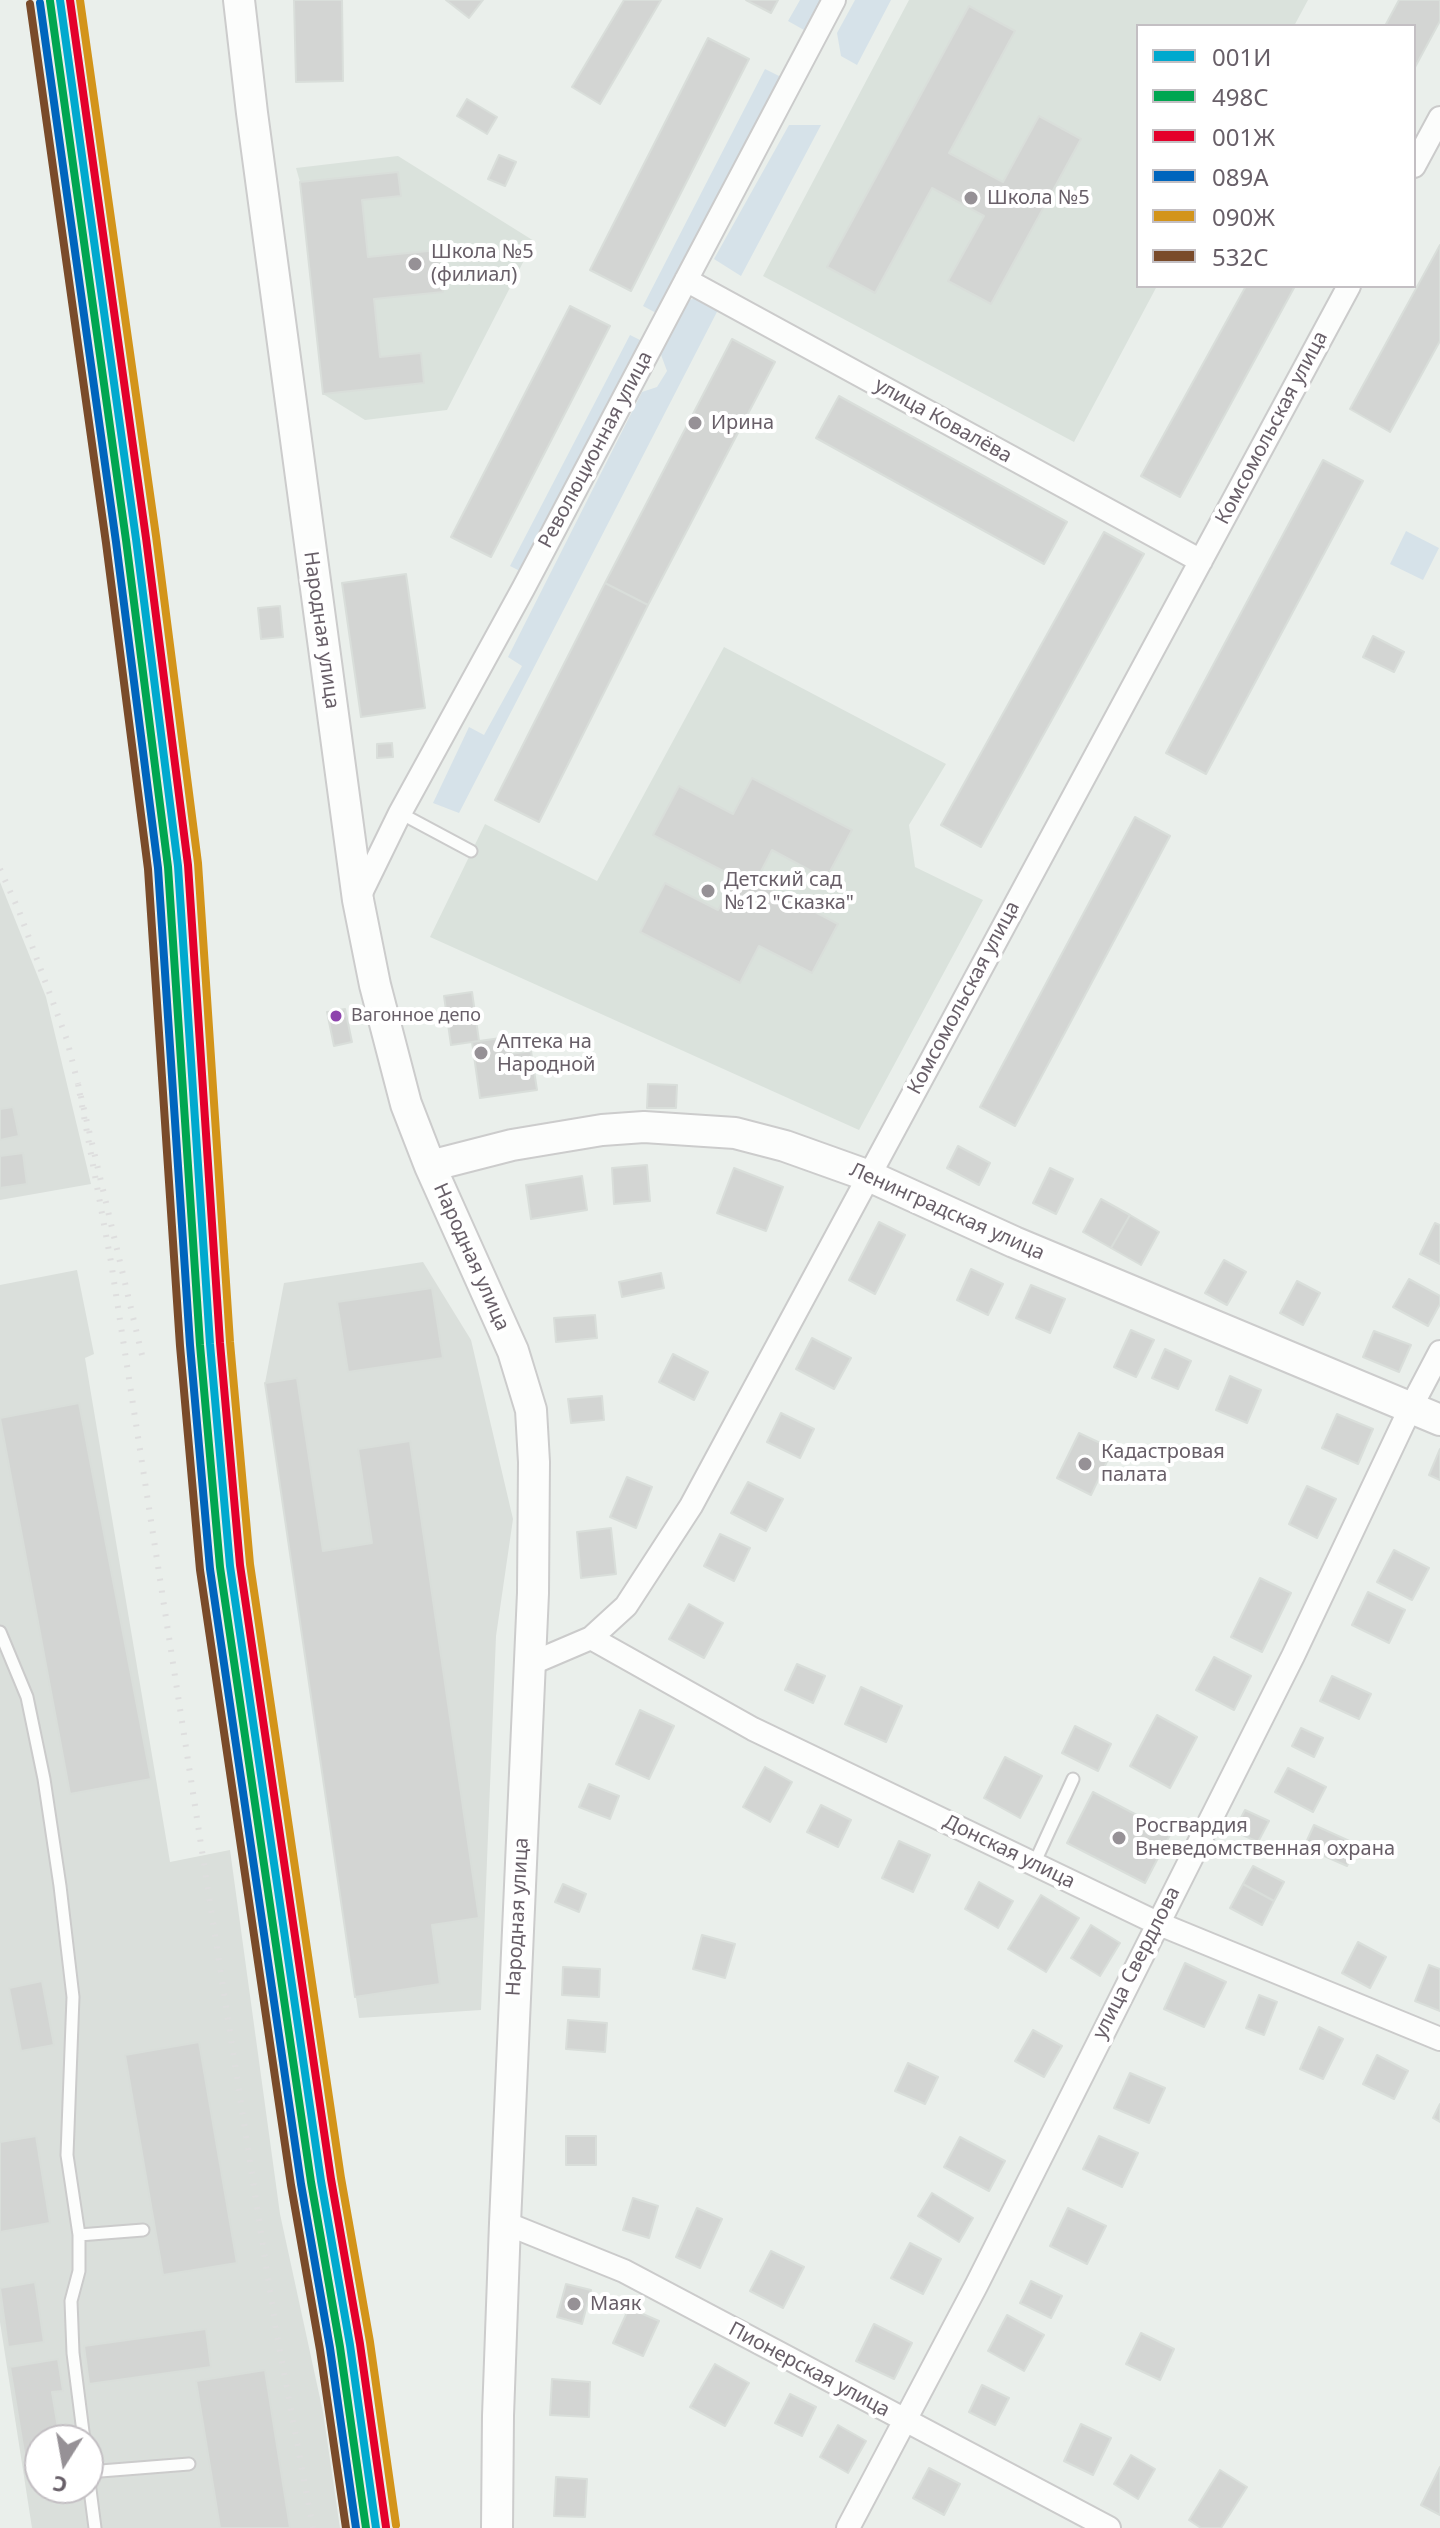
<!DOCTYPE html>
<html>
<head>
<meta charset="utf-8">
<style>
  body { margin:0 }
  #map { position:relative; width:1440px; height:2528px; overflow:hidden; background:#eaefeb; font-family:"Noto Sans",sans-serif }
  canvas { display:block }
  .legend { position:absolute; left:1136px; top:24px; width:280px; height:264px; box-sizing:border-box; background:#fff; border:2px solid #c3bfc3; margin:0; padding:10px 14px; list-style:none; font-size:24px; color:#685f68 }
  .legend li { display:flex; align-items:center; gap:16px; height:40px }
  .legend b { width:40px; border:2px solid #c3bfc3 }
  .north { position:absolute; left:24px; top:2424px; width:80px; height:80px; box-sizing:border-box; background:#fff; border:2px solid #c3bfc3; border-radius:50%; rotate:191deg; font-size:22px; font-weight:700; line-height:32px; text-align:center; color:#685f68 }
  .north::after { content:''; display:block; margin:auto; width:28px; height:36px; background:#969196; clip-path:polygon(50% 0,100% 100%,50% 72%,0 100%) }
</style>
</head>
<body>
<div id="map">
<canvas width="1440" height="2528"></canvas>
<ul class="legend">
<li><b style="height:10px;background:#00a9ce"></b>001И</li>
<li><b style="height:10px;background:#00a651"></b>498С</li>
<li><b style="height:10px;background:#e4002b"></b>001Ж</li>
<li><b style="height:10px;background:#0065bd"></b>089А</li>
<li><b style="height:10px;background:#d3941a"></b>090Ж</li>
<li><b style="height:10px;background:#7a4b2a"></b>532С</li>
</ul>
<div class="north">С</div>
</div>
<script>
const c = document.querySelector('canvas').getContext('2d');
c.lineJoin = 'round';
function fill(path, color) { c.fillStyle = color; c.fill(path, 'evenodd'); }
const shape = rows => new Path2D(rows.map(r => 'M' + r).join(''));
function trace(path, color, width, dash) { c.strokeStyle = color; c.lineWidth = width; c.lineCap = dash ? 'butt' : 'round'; c.setLineDash(dash || []); c.stroke(path); }
function write(font, color, halo, rows, align = 'center') {
  c.font = font + ' "Noto Sans",sans-serif'; c.lineWidth = 8; c.setLineDash([]); c.textBaseline = 'middle'; c.strokeStyle = halo; c.fillStyle = color; for (const [text, x, y, turn = 0] of rows) {
    c.save(); c.translate(x, y); c.rotate((+turn || 0) * Math.PI / 180); c.textAlign = isNaN(turn) ? turn : align; if (halo) c.strokeText(text, 0, 0); c.fillText(text, 0, 0); c.restore();
  }
}
fill(shape([
  [0,882,46,997,91,1184,0,1200],
  [423,1262,471,1340,513,1519,496,1636,481,2010,359,2018,265,1383,284,1283],
  [77,1270,94,1354,85,1358,170,1862,230,1850,280,2214,323,2412,340,2528,32,2528,0,2322,0,1285],
  [40,2440,88,2440,88,2488,40,2488]
]), '#dadfdb');
fill(shape([
  [909,0,1308,0,1294,26,1138,26,1138,286,1157,286,1074,442,763,276],
  [398,156,534,241,447,410,365,420,323,394,300,182,296,168],
  [724,647,946,764,909,825,915,867,983,900,859,1130,430,937,485,824,597,881]
]), '#dae2dc');
fill(shape([
  [800,0,820,0,804,30,788,21],
  [855,0,891,0,857,65,841,56,837,33],
  [765,69,783,78,660,315,643,306],
  [789,125,821,125,741,276,714,259],
  [704,296,720,306,459,813,433,803,469,727,484,735,522,666,508,657,642,392,657,387,667,371,660,352,689,300],
  [630,335,642,341,522,572,510,566],
  [1406,531,1439,548,1423,580,1390,564]
]), '#d6e2e9');
const building = shape([
  [294,0,342,0,343,81,296,82,294,0],
  [446,0,483,0,469,18,446,0],
  [624,0,661,0,600,104,572,87,624,0],
  [746,0,778,0,771,13,746,0],
  [1399,0,1440,0,1440,21,1414,69,1414,26,1385,26,1399,0],
  [969,6,1015,31,949,153,1003,182,1039,116,1081,139,991,304,948,281,984,216,932,188,875,293,827,267,969,6],
  [708,38,749,59,631,291,590,270,708,38],
  [467,99,497,117,487,134,457,116,467,99],
  [499,155,516,162,505,186,488,179,499,155],
  [398,172,401,196,362,200,368,257,438,250,443,292,374,299,380,357,421,353,424,383,323,394,300,182,398,172],
  [1440,245,1440,341,1390,432,1350,409,1440,245],
  [1246,286,1295,286,1180,497,1141,476,1246,286],
  [570,306,610,326,491,557,451,537,570,306],
  [732,339,775,362,648,605,605,583,732,339],
  [839,396,1067,522,1044,564,816,438,839,396],
  [1323,460,1363,481,1206,774,1166,753,1323,460],
  [1104,532,1144,554,981,847,941,825,1104,532],
  [406,574,425,708,361,717,342,583,406,574],
  [605,583,648,605,539,822,495,800,605,583],
  [280,606,283,637,261,639,258,608,280,606],
  [1373,636,1404,652,1394,672,1363,657,1373,636],
  [392,743,393,757,377,758,377,744,392,743],
  [752,778,852,830,826,879,772,850,756,881,838,924,812,973,759,946,740,983,640,932,665,883,718,910,735,877,653,835,679,786,733,814,752,778],
  [1135,817,1170,836,1015,1126,980,1107,1135,817],
  [472,992,479,1041,451,1045,444,996,472,992],
  [345,1009,352,1042,334,1046,327,1012,345,1009],
  [508,1037,511,1054,531,1051,537,1090,480,1098,472,1042,508,1037],
  [648,1084,677,1085,676,1108,647,1108,648,1084],
  [13,1107,19,1136,0,1140,0,1109,13,1107],
  [958,1146,990,1163,979,1185,947,1168,958,1146],
  [23,1153,27,1184,0,1188,0,1156,23,1153],
  [647,1165,650,1201,614,1204,612,1168,647,1165],
  [734,1168,783,1187,766,1231,717,1213,734,1168],
  [1050,1168,1073,1179,1056,1214,1033,1203,1050,1168],
  [582,1176,587,1210,531,1219,526,1185,582,1176],
  [1101,1199,1130,1215,1111,1248,1083,1232,1101,1199],
  [1130,1215,1159,1232,1141,1265,1111,1248,1130,1215],
  [879,1222,905,1235,875,1294,849,1280,879,1222],
  [1435,1223,1440,1225,1440,1264,1420,1254,1435,1223],
  [1224,1260,1246,1272,1227,1305,1205,1293,1224,1260],
  [971,1269,1003,1284,988,1315,957,1300,971,1269],
  [661,1273,664,1288,622,1297,619,1282,661,1273],
  [1409,1279,1440,1296,1440,1304,1428,1326,1393,1307,1409,1279],
  [1297,1281,1320,1293,1303,1325,1280,1313,1297,1281],
  [1031,1285,1065,1299,1050,1333,1016,1318,1031,1285],
  [432,1288,443,1358,348,1372,337,1302,432,1288],
  [595,1315,597,1338,556,1342,554,1318,595,1315],
  [1131,1330,1154,1340,1136,1377,1114,1367,1131,1330],
  [1374,1331,1411,1345,1399,1372,1363,1357,1374,1331],
  [812,1338,851,1358,834,1389,796,1369,812,1338],
  [1165,1349,1191,1361,1178,1389,1152,1378,1165,1349],
  [673,1354,708,1372,694,1400,659,1382,673,1354],
  [1230,1376,1261,1390,1247,1423,1216,1410,1230,1376],
  [297,1378,323,1551,372,1543,358,1449,410,1441,479,1918,432,1925,440,1984,355,1997,265,1383,297,1378],
  [602,1396,604,1420,571,1423,568,1399,602,1396],
  [79,1403,151,1779,70,1794,0,1418,79,1403],
  [781,1413,814,1429,800,1458,767,1442,781,1413],
  [1337,1414,1373,1429,1358,1464,1322,1448,1337,1414],
  [1079,1433,1113,1449,1091,1495,1057,1478,1079,1433],
  [1440,1449,1440,1480,1429,1475,1440,1449],
  [627,1477,652,1487,636,1528,610,1517,627,1477],
  [748,1482,783,1499,766,1531,731,1513,748,1482],
  [1307,1486,1336,1499,1317,1538,1289,1524,1307,1486],
  [611,1528,616,1574,581,1578,577,1532,611,1528],
  [720,1534,750,1548,734,1581,704,1566,720,1534],
  [1394,1550,1429,1568,1412,1600,1377,1582,1394,1550],
  [1260,1578,1291,1593,1262,1652,1231,1637,1260,1578],
  [1368,1592,1405,1610,1389,1643,1352,1625,1368,1592],
  [689,1604,723,1623,704,1658,669,1639,689,1604],
  [1214,1657,1251,1676,1234,1710,1196,1690,1214,1657],
  [797,1664,825,1676,813,1703,785,1690,797,1664],
  [1332,1676,1371,1694,1359,1719,1320,1701,1332,1676],
  [861,1687,902,1706,886,1742,845,1724,861,1687],
  [640,1710,674,1726,649,1779,616,1764,640,1710],
  [1157,1715,1197,1737,1170,1788,1130,1766,1157,1715],
  [1075,1726,1111,1744,1098,1771,1062,1753,1075,1726],
  [1301,1728,1323,1738,1314,1757,1292,1746,1301,1728],
  [1005,1757,1042,1776,1020,1818,984,1798,1005,1757],
  [765,1767,792,1782,770,1822,743,1807,765,1767],
  [1288,1768,1326,1787,1313,1812,1275,1792,1288,1768],
  [589,1784,619,1796,610,1819,579,1807,589,1784],
  [1093,1792,1171,1833,1145,1883,1067,1843,1093,1792],
  [821,1805,851,1820,838,1847,807,1832,821,1805],
  [1245,1810,1269,1821,1258,1842,1234,1831,1245,1810],
  [1314,1825,1356,1844,1347,1866,1304,1847,1314,1825],
  [899,1841,930,1855,913,1892,882,1878,899,1841],
  [1253,1866,1284,1882,1274,1901,1243,1884,1253,1866],
  [979,1882,1013,1901,998,1928,965,1909,979,1882],
  [563,1884,586,1894,579,1912,555,1902,563,1884],
  [1243,1884,1274,1901,1262,1925,1230,1908,1243,1884],
  [1041,1895,1079,1918,1046,1972,1008,1949,1041,1895],
  [1091,1925,1120,1943,1100,1976,1071,1958,1091,1925],
  [702,1935,735,1944,725,1978,693,1969,702,1935],
  [1358,1942,1386,1957,1370,1988,1342,1973,1358,1942],
  [1185,1963,1226,1982,1204,2027,1164,2009,1185,1963],
  [1429,1965,1440,1969,1440,2011,1415,2001,1429,1965],
  [563,1967,600,1969,599,1997,562,1995,563,1967],
  [42,1981,54,2045,21,2051,9,1988,42,1981],
  [1259,1995,1277,2002,1264,2035,1246,2028,1259,1995],
  [568,2020,607,2023,605,2052,566,2049,568,2020],
  [1319,2027,1343,2039,1323,2079,1300,2069,1319,2027],
  [1033,2030,1062,2046,1044,2077,1015,2061,1033,2030],
  [199,2042,237,2263,163,2275,125,2055,199,2042],
  [1377,2055,1408,2071,1394,2099,1363,2084,1377,2055],
  [908,2063,938,2077,925,2104,895,2091,908,2063],
  [1130,2073,1165,2088,1149,2123,1114,2108,1130,2073],
  [1440,2104,1440,2122,1433,2118,1440,2104],
  [36,2136,50,2223,0,2232,0,2142,36,2136],
  [566,2136,596,2136,596,2165,566,2165,566,2136],
  [1099,2136,1138,2153,1122,2187,1083,2169,1099,2136],
  [960,2137,1005,2161,989,2191,944,2167,960,2137],
  [932,2193,973,2218,959,2242,918,2216,932,2193],
  [633,2198,658,2206,649,2238,623,2230,633,2198],
  [697,2208,722,2219,700,2268,676,2257,697,2208],
  [1068,2208,1106,2226,1087,2264,1050,2246,1068,2208],
  [910,2243,941,2259,923,2294,891,2278,910,2243],
  [771,2251,804,2267,783,2308,750,2291,771,2251],
  [1031,2281,1062,2296,1051,2318,1020,2303,1031,2281],
  [35,2282,44,2342,8,2347,0,2288,35,2282],
  [566,2284,591,2290,582,2324,557,2317,566,2284],
  [629,2308,659,2321,643,2356,613,2343,629,2308],
  [1007,2315,1044,2335,1024,2371,988,2351,1007,2315],
  [874,2324,912,2343,894,2379,856,2361,874,2324],
  [206,2329,211,2367,89,2384,84,2346,206,2329],
  [1141,2333,1174,2349,1160,2380,1126,2364,1141,2333],
  [58,2359,63,2391,52,2392,60,2440,40,2440,40,2488,30,2489,10,2367,58,2359],
  [715,2364,749,2383,725,2426,690,2407,715,2364],
  [265,2370,290,2528,220,2528,196,2381,265,2370],
  [552,2379,590,2382,589,2417,550,2415,552,2379],
  [982,2385,1009,2398,995,2425,969,2412,982,2385],
  [790,2394,816,2407,802,2436,775,2423,790,2394],
  [1081,2424,1111,2438,1093,2475,1064,2461,1081,2424],
  [838,2425,866,2441,848,2473,820,2457,838,2425],
  [1131,2455,1155,2469,1138,2499,1114,2484,1131,2455],
  [1440,2467,1440,2515,1421,2505,1440,2467],
  [929,2468,960,2484,944,2515,913,2498,929,2468],
  [1220,2470,1247,2487,1221,2528,1201,2528,1189,2520,1220,2470],
  [556,2477,587,2479,585,2517,554,2516,556,2477]
]);
fill(building, '#d3d5d3');
trace(building, '#d9deda', 2);
const lane = shape([
  [400,813,471,851],
  [0,1632,27,1697,44,1779,60,1886,73,1997,67,2155,79,2235,79,2271,71,2301,73,2353,84,2440],
  [1034,1864,1073,1779],
  [79,2235,143,2230],
  [88,2472,189,2464],
  [88,2474,95,2528]
]);
const street = shape([
  [1414,166,1440,118],
  [686,280,1201,561],
  [358,899,400,813,523,589,834,0],
  [591,1638,753,1729,1157,1923,1440,2039],
  [530,1664,591,1638,626,1606,691,1506,1349,286],
  [505,2223,624,2271,1109,2528],
  [848,2528,976,2286,1293,1656,1410,1409,1440,1352]
]);
const secondary = shape([
  [239,0,252,113,358,900,375,985,406,1104,430,1166,513,1351,531,1410,534,1462,533,1593,505,2223,498,2416,497,2528],
  [430,1166,512,1145,602,1130,644,1127,735,1133,785,1146,869,1176,1014,1242,1440,1420]
]);
trace(lane, '#cbcbcb', 15);
trace(street, '#cbcbcb', 26);
trace(secondary, '#ccc', 34);
trace(lane, '#fcfdfc', 11);
trace(street, '#fcfdfc', 22);
trace(secondary, '#fcfdfc', 30);
trace(shape([
  [0,869,19,911,67,1040,78,1084],
  [142,1355,78,1084,111,1262,276,2330,313,2528]
]), '#dedede', 6, [2, 10]);
trace(shape([
  [60,0,136,539,178,866,210,1344,230,1566,321,2181,350,2345,376,2528]
]), '#00a9ce', 8);
trace(shape([
  [50,1,126,540,168,867,200,1345,220,1567,311,2182,340,2347,366,2528]
]), '#00a651', 8);
trace(shape([
  [70,0,146,538,188,865,220,1343,240,1565,331,2179,360,2344,386,2527]
]), '#e4002b', 8);
trace(shape([
  [40,3,116,542,158,868,190,1345,210,1569,301,2184,330,2348,356,2528]
]), '#0065bd', 8);
trace(shape([
  [80,0,156,536,198,863,230,1342,250,1564,341,2178,370,2342,396,2525]
]), '#d3941a', 8);
trace(shape([
  [30,4,106,543,148,869,180,1346,200,1570,291,2185,320,2350,346,2528]
]), '#7a4b2a', 8);
for (const [x, y, r, color] of [
  [971,198,8,"#969196"],
  [415,264,8,"#969196"],
  [695,423,8,"#969196"],
  [708,891,8,"#969196"],
  [336,1016,7,"#8e44ad"],
  [481,1053,8,"#969196"],
  [1085,1464,8,"#969196"],
  [1119,1838,8,"#969196"],
  [574,2304,8,"#969196"]
]) { const dot = new Path2D(); dot.arc(x, y, r, 0, 2 * Math.PI); c.fillStyle = color; c.fill(dot); trace(dot, '#fff', 3); }
write('18px', '#685f68', '#fff', [
  ["Вагонное депо",351,1016]
], 'left');
write('20px', '#685f68', '#fff', [
  ["Школа №5",987,198],
  ["Школа №5",431,252],
  ["(филиал)",431,275],
  ["Ирина",711,423],
  ["Детский сад",724,880],
  ["№12 \"Сказка\"",724,903],
  ["Аптека на",497,1042],
  ["Народной",497,1065],
  ["Кадастровая",1101,1452],
  ["палата",1101,1475],
  ["Росгвардия",1135,1826],
  ["Вневедомственная охрана",1135,1849],
  ["Маяк",590,2304]
], 'left');
write('20px', '#685f68', '#fff', [
  ["улица Ковалёва",943,421,29],
  ["Комсомольская улица",1272,428,-62],
  ["Революционная улица",596,450,-62],
  ["Народная улица",321,630,82],
  ["Комсомольская улица",964,998,-62],
  ["Ленинградская улица",947,1212,24],
  ["Народная улица",471,1257,66],
  ["Донская улица",1009,1852,26],
  ["Народная улица",518,1917,-87],
  ["улица Свердлова",1137,1963,-63],
  ["Пионерская улица",809,2370,28]
]);
</script>
</body>
</html>
